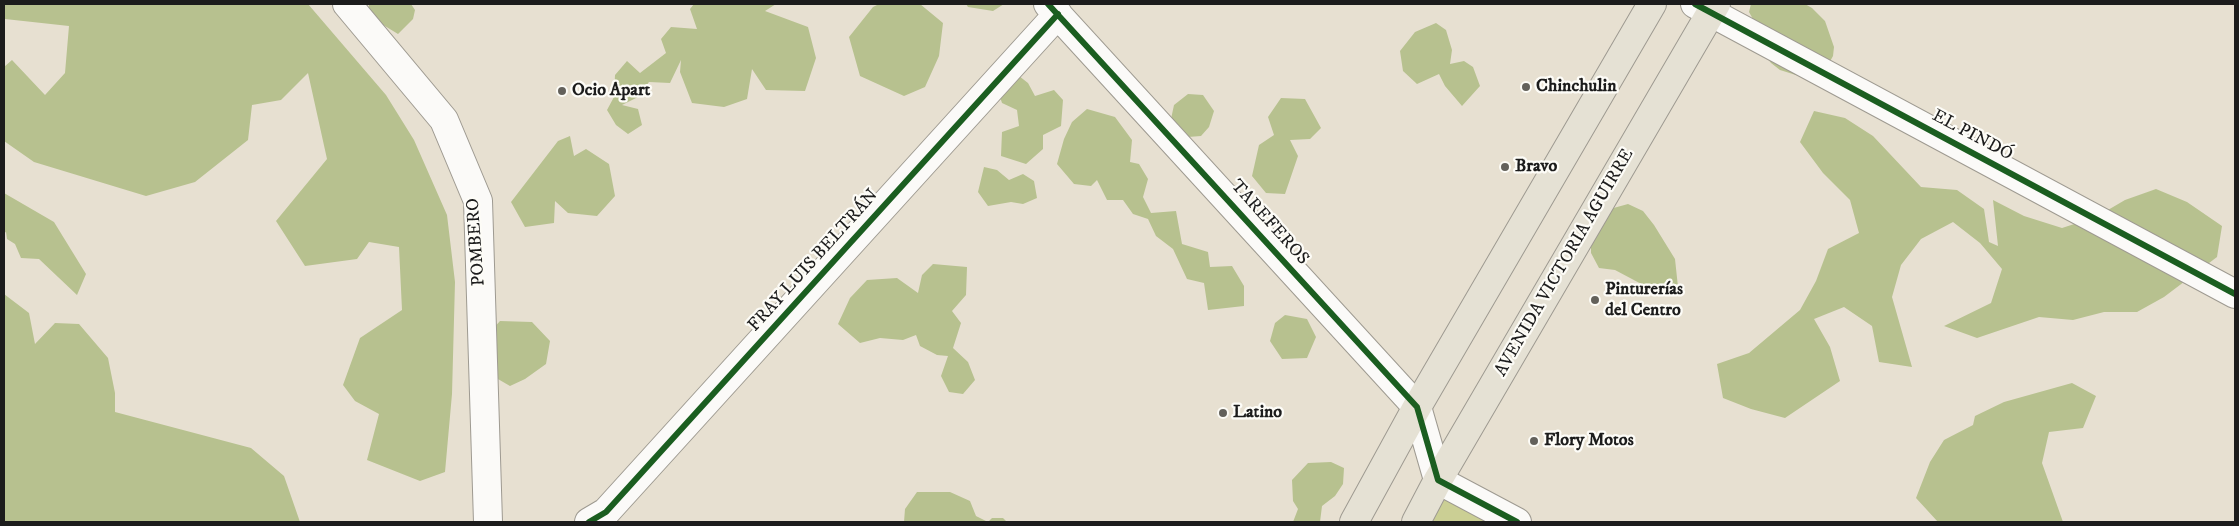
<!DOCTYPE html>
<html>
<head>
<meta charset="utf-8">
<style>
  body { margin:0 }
  #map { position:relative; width:2239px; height:526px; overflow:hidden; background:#e7e0d1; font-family:"IM FELL DW Pica",serif }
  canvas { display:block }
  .frame { position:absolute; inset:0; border:5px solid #1c1c1c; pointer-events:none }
</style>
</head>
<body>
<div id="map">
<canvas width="2239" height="526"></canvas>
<div class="frame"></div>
</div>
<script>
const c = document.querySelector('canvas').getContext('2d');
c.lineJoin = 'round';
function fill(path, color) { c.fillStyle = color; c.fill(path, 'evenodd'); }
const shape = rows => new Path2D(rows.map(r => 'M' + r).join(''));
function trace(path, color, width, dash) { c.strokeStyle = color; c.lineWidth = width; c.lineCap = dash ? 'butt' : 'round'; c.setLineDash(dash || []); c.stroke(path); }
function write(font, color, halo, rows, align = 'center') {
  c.font = font + ' "IM FELL DW Pica",serif'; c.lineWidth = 4.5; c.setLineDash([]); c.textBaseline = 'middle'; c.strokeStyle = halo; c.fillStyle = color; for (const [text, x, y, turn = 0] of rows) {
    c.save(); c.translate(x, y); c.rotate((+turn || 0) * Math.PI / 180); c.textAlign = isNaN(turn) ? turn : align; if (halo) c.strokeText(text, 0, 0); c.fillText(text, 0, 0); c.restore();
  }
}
fill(shape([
  [1438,480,1513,522,1416,522]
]), '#cbcf94');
fill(shape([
  [4,4,308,4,386,95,414,140,447,215,455,282,452,394,445,472,420,481,367,460,379,414,355,401,343,385,360,338,402,310,399,247,369,242,357,259,305,266,276,221,327,159,308,73,281,100,252,105,248,140,195,182,146,196,34,162,4,141,4,67,12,60,45,95,65,73,69,26,5,19],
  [369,4,411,4,415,10,413,19,398,34,380,23,369,9],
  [694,4,776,4,765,11,808,27,816,58,805,91,766,90,752,69,747,99,724,107,692,103,680,72,681,60,670,83,649,82,638,97,622,105,638,109,642,125,628,134,616,125,607,110,614,97,615,75,627,61,640,73,666,53,661,39,671,27,697,29,690,9],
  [879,4,920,4,943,23,939,56,925,87,904,96,860,76,849,37,873,7],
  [966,4,1004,4,993,11,968,7],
  [1751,4,1805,4,1812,8,1825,21,1834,47,1833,56,1828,65,1811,75,1799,76,1780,70,1771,63,1764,54,1758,28,1749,12],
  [1436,23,1446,30,1452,50,1450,64,1464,61,1473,67,1480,86,1462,106,1445,86,1439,74,1417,84,1403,71,1400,51,1415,32],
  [1019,76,1028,83,1035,96,1054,90,1063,100,1061,126,1043,135,1043,149,1026,164,1001,156,1002,132,1019,126,1017,110,1002,103,999,94],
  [1188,94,1203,95,1214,111,1209,127,1201,136,1188,137,1171,119,1174,105],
  [1281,98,1305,99,1321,128,1310,139,1290,140,1298,156,1285,194,1266,193,1252,176,1259,145,1274,135,1268,117],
  [1087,109,1115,117,1132,140,1130,162,1139,164,1148,179,1143,197,1151,213,1176,211,1182,244,1208,252,1210,267,1232,266,1244,286,1244,306,1208,310,1204,283,1187,279,1173,249,1156,236,1148,219,1133,214,1123,200,1107,200,1097,180,1091,186,1074,184,1057,164,1064,139,1072,122],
  [1814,111,1845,118,1873,136,1921,187,1957,190,1984,209,1989,242,1998,246,1993,200,2024,216,2062,228,2096,217,2125,200,2156,189,2187,202,2222,226,2217,257,2164,297,2137,312,2104,312,2073,320,2039,317,1977,338,1944,326,1991,303,2002,269,1980,243,1953,222,1921,239,1901,265,1892,297,1912,367,1879,362,1872,326,1844,307,1814,319,1830,347,1840,381,1785,418,1751,409,1723,398,1717,364,1749,353,1800,310,1816,281,1828,249,1859,233,1850,200,1823,173,1800,142],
  [570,136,574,156,586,149,609,164,615,196,597,216,568,213,555,201,554,223,525,227,511,202,558,141],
  [984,167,997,170,1009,180,1023,174,1034,181,1037,198,1023,204,1011,202,988,206,978,192],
  [4,193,54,222,86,274,77,295,39,259,21,258,15,244,7,239,6,232,4,233],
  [1628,204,1643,211,1654,225,1675,259,1678,287,1663,291,1647,287,1615,270,1599,268,1591,253,1591,235,1610,209],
  [933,264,967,267,966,295,952,311,961,323,953,348,968,362,975,380,963,394,949,392,941,376,948,356,937,355,920,346,916,335,903,340,880,338,860,343,838,324,850,298,867,280,897,278,918,293,922,275],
  [4,294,29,313,35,344,55,323,79,324,108,358,115,393,115,412,251,448,284,476,300,522,4,522],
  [1285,315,1307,319,1316,337,1307,358,1282,359,1270,341,1275,323],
  [500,321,532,322,550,341,546,364,525,379,510,386,491,375,482,341],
  [2072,383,2096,396,2083,428,2049,432,2042,463,2063,522,1938,522,1916,498,1930,462,1944,440,1973,425,1975,416,2004,402],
  [1331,462,1344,468,1343,484,1335,496,1322,506,1320,522,1293,522,1298,509,1293,501,1292,480,1308,463],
  [917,492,950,492,970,501,976,516,988,522,992,518,1003,518,1007,522,904,522,905,509]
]), '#b7c18f');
const minor = shape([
  [347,4,444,120,478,201,488,522],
  [1048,4,1417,407,1438,480,1517,522],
  [1695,4,2235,294],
  [589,522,606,512,1058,14]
]);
const major = shape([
  [1354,522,1417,407,1652,4],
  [1416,522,1438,480,1716,4]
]);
trace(minor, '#9e9a91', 30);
trace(major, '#9e9a91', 30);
trace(minor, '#fbfaf8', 28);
trace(major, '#e5e1d4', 28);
trace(shape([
  [1048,4,1417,407,1438,480,1517,522],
  [1695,4,2235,294],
  [589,522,606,512,1058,14]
]), '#1b5e20', 6);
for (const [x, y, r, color] of [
  [1526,87,5,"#63615b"],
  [562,91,5,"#63615b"],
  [1505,167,5,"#63615b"],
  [1595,300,5,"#63615b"],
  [1223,413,5,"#63615b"],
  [1534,441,5,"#63615b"]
]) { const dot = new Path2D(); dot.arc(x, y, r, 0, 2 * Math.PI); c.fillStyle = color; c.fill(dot); trace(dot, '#fdfcf7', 2); }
write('bold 18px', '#1c1c1c', '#fdfcf7', [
  ["Chinchulin",1536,87],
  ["Ocio Apart",572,91],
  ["Bravo",1515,167],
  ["Pinturerías",1605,290],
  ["del Centro",1605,311],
  ["Latino",1233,413],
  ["Flory Motos",1544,441]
], 'left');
write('18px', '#1c1c1c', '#fdfcf7', [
  ["EL PINDÓ",1972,136,28],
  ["TAREFEROS",1269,223,48],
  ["POMBERO",477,242,-94],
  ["FRAY LUIS BELTRÁN",814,261,-48],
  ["AVENIDA VICTORIA AGUIRRE",1565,263,-60]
]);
</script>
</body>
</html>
